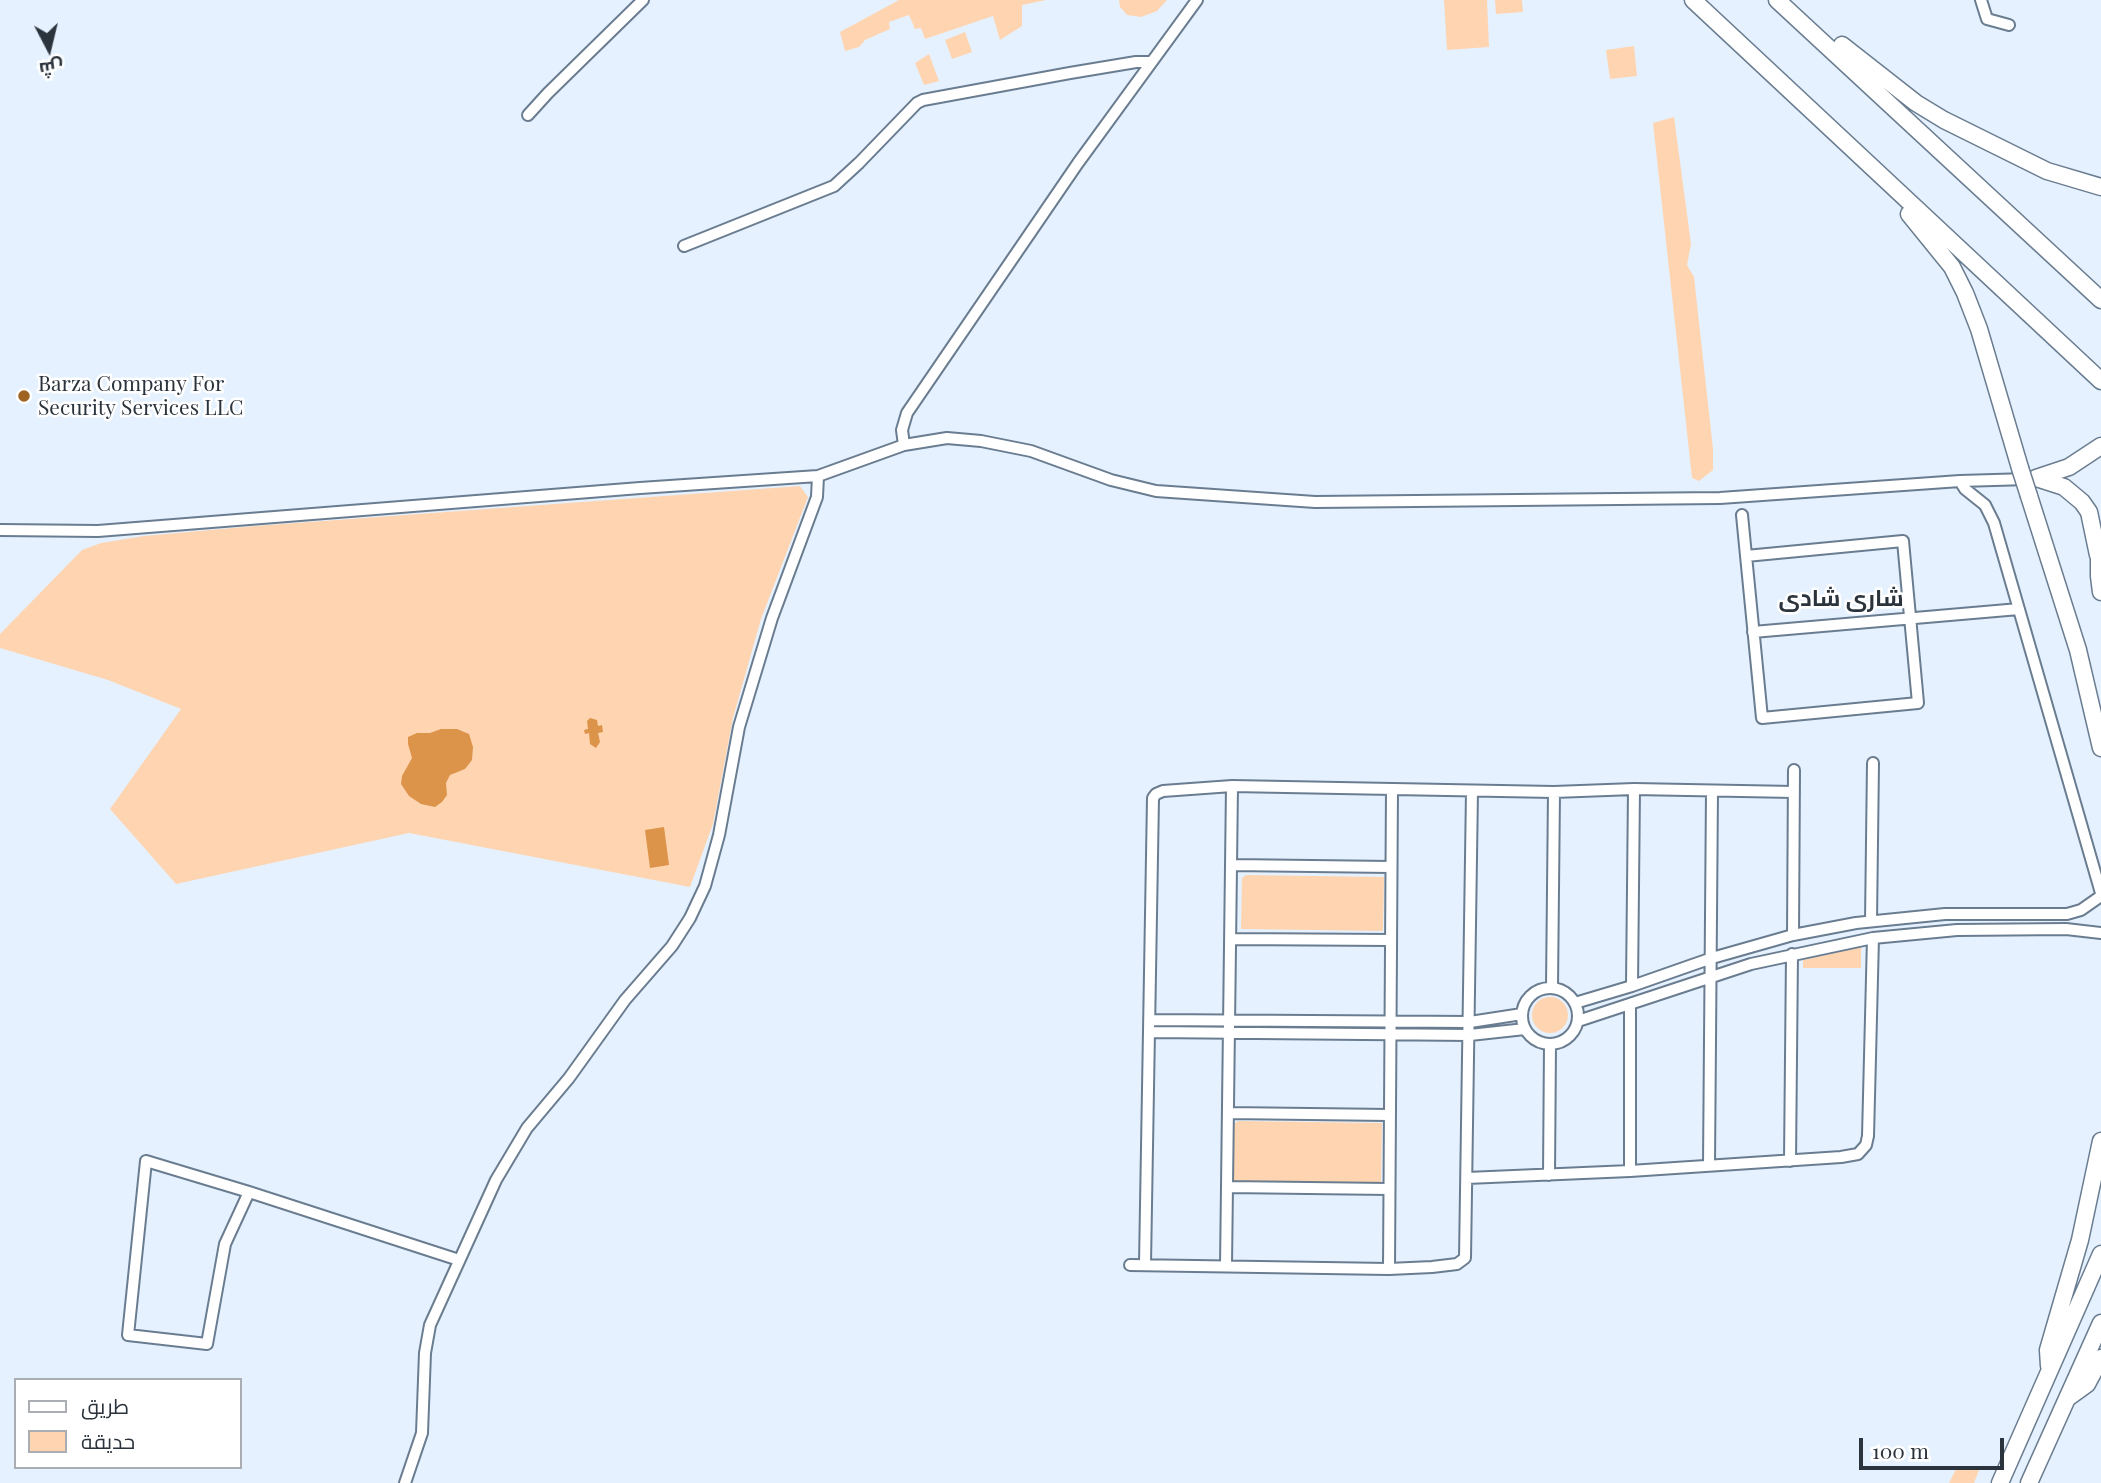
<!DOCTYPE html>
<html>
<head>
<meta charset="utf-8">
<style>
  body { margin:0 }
  #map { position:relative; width:2101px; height:1483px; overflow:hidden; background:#e5f1ff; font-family:"Playfair Display",Cairo,serif }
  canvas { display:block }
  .legend { position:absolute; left:14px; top:1378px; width:228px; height:91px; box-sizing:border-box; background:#fff; border:2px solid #aaadb1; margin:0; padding:9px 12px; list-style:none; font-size:21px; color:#2b333c }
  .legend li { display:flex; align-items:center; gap:14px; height:35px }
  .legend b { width:35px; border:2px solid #aaadb1 }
  .north { position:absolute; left:14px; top:14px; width:70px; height:70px; -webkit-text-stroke:5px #fff; paint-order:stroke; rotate:173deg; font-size:19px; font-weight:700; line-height:28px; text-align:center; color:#2b333c }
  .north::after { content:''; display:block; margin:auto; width:24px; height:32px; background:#2b333c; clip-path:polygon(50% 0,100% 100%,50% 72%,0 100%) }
  .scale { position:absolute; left:1859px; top:1438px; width:145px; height:32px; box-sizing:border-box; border:4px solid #2b333c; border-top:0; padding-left:9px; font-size:21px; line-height:24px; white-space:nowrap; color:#2b333c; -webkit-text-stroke:5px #fff; paint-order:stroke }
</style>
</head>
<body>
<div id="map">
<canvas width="2101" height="1483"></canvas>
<ul class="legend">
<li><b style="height:9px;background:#fff"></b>طريق</li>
<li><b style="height:19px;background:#fed5b0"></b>حديقة</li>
</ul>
<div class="north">ش</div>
<div class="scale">100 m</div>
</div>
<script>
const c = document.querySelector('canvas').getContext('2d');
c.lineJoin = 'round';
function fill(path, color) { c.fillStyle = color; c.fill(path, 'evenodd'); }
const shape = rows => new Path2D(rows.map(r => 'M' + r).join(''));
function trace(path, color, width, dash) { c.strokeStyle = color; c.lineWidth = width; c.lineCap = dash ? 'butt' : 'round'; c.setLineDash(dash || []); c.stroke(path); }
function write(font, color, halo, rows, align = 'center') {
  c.font = font + ' "Playfair Display",Cairo,serif'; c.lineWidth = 5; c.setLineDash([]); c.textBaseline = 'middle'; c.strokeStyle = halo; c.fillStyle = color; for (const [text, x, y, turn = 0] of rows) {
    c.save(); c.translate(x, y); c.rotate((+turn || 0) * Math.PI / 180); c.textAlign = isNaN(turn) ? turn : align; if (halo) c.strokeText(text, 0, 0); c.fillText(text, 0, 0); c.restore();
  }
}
fill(shape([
  [899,0,1046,0,1022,5,1022,26,1000,40,993,16,925,39,921,28,915,29,909,15,889,22,890,29,865,40,859,47,845,51,840,32],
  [1119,0,1167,0,1157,11,1141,17,1127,15,1120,7],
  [1444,0,1487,0,1489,47,1447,50],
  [1495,0,1522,0,1523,12,1496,14],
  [965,32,972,52,952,59,945,40],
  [1634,46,1637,76,1610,79,1606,50],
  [929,54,939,81,924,85,915,63],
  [1674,117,1691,244,1687,265,1694,277,1713,449,1713,470,1699,481,1692,478,1653,123],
  [800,486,808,497,761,619,733,718,713,824,690,887,409,833,176,884,110,809,181,709,108,680,0,648,0,634,82,550,101,543,144,536,255,526],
  [1246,875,1384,877,1383,931,1241,929,1242,878],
  [1861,947,1861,968,1803,968,1803,960],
  '1532 1015a18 18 0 1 1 36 0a18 18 0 1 1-36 0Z',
  [1238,1121,1382,1123,1381,1183,1234,1181,1234,1124],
  [1956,1469,1979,1470,1974,1483,1949,1483]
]), '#fed5b0');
fill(shape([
  [590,718,597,720,598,726,602,725,603,732,598,733,600,742,596,748,590,744,589,733,585,734,584,730,588,729,587,721],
  [441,729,457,729,469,734,473,747,472,760,465,769,450,775,446,783,447,795,442,802,435,807,421,804,409,796,401,784,402,776,412,758,408,744,408,737,417,733,430,733],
  [664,827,669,865,650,868,645,830]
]), '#dc934a');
const minor = shape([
  [1981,0,1987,19,2009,25],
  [528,115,548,93,643,0],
  [684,246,834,186,859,163,917,103,923,100,1070,73,1136,62,1150,62],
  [904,445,902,430,907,413,1078,163,1197,0],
  [1960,481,1965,489,1985,505,1994,523,2101,893],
  [1742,515,1762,718,1918,703,1903,541,1746,556],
  [0,530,98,531,640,488,818,476,904,445,947,438,981,441,1031,451,1111,480,1156,491,1315,502,1720,498,1960,481,2028,479],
  [1753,632,2019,609],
  [1232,865,1391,867],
  [1871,921,1873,763],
  [1793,935,1794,770],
  [1231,939,1391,940],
  [1632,986,1634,789],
  [1552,987,1554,792],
  '1522 1016a28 28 0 1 1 56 0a28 28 0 1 1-56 0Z',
  [1575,1003,1632,986,1712,958,1793,935,1856,923,1945,914,2067,914,2081,910,2101,896],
  [1150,1020,1470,1022,1522,1014],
  [1578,1021,1751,964,1873,938,1957,930,2066,929,2101,933],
  [1151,1032,1470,1035,1525,1029],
  [1229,1113,1389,1115],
  [1790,1161,1792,954],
  [1709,1165,1712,791],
  [1630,1171,1630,1004],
  [1549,1175,1550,1044],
  [1467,1178,1630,1171,1841,1157,1858,1154,1866,1145,1868,1136,1873,938],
  [1227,1187,1389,1189],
  [249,1192,225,1244,207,1344,128,1335,146,1161,249,1192,459,1260],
  [1145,1264,1153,798,1156,794,1163,791,1232,786,1554,792,1634,789,1794,792],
  [1130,1265,1389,1269,1432,1267,1457,1264,1465,1258,1472,791],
  [1226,1266,1232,786],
  [1389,1269,1392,789],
  [405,1483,422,1433,425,1353,430,1325,496,1180,527,1128,569,1078,625,1000,672,946,690,918,705,886,719,835,739,727,772,618,817,497,818,476]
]);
const highway = shape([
  [1693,0,2101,381],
  [1777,0,2101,300],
  [1842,45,1916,103,1944,120,2047,171,2101,187],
  [1909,214,1952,267,1965,293,1979,329,2020,468],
  [2036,478,2064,487,2082,502,2089,512,2098,555],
  [2036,478,2069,467,2101,446],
  [2029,496,2078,650,2101,748],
  [2099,545,2099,576,2101,592],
  [2049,1366,2048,1350,2080,1240,2101,1141],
  [2069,1397,2087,1384,2101,1358],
  [2000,1483,2101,1254],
  [2029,1483,2101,1323]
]);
trace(minor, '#6a7d90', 14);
trace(highway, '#6a7d90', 19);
trace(minor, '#fff', 10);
trace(highway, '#fff', 16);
const highwayBridge = shape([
  [2020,468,2029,496]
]);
trace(highwayBridge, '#6a7d90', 19, []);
trace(highwayBridge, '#fff', 16);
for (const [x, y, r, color] of [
  [24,396,7,"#9e6223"]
]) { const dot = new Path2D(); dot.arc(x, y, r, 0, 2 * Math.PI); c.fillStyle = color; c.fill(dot); trace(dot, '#fff', 2.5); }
write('21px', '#2b333c', '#fff', [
  ["Barza Company For",38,384],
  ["Security Services LLC",38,408]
], 'left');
write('bold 23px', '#2b333c', '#fff', [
  ["شاری شادی",1841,599]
]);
</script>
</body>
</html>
